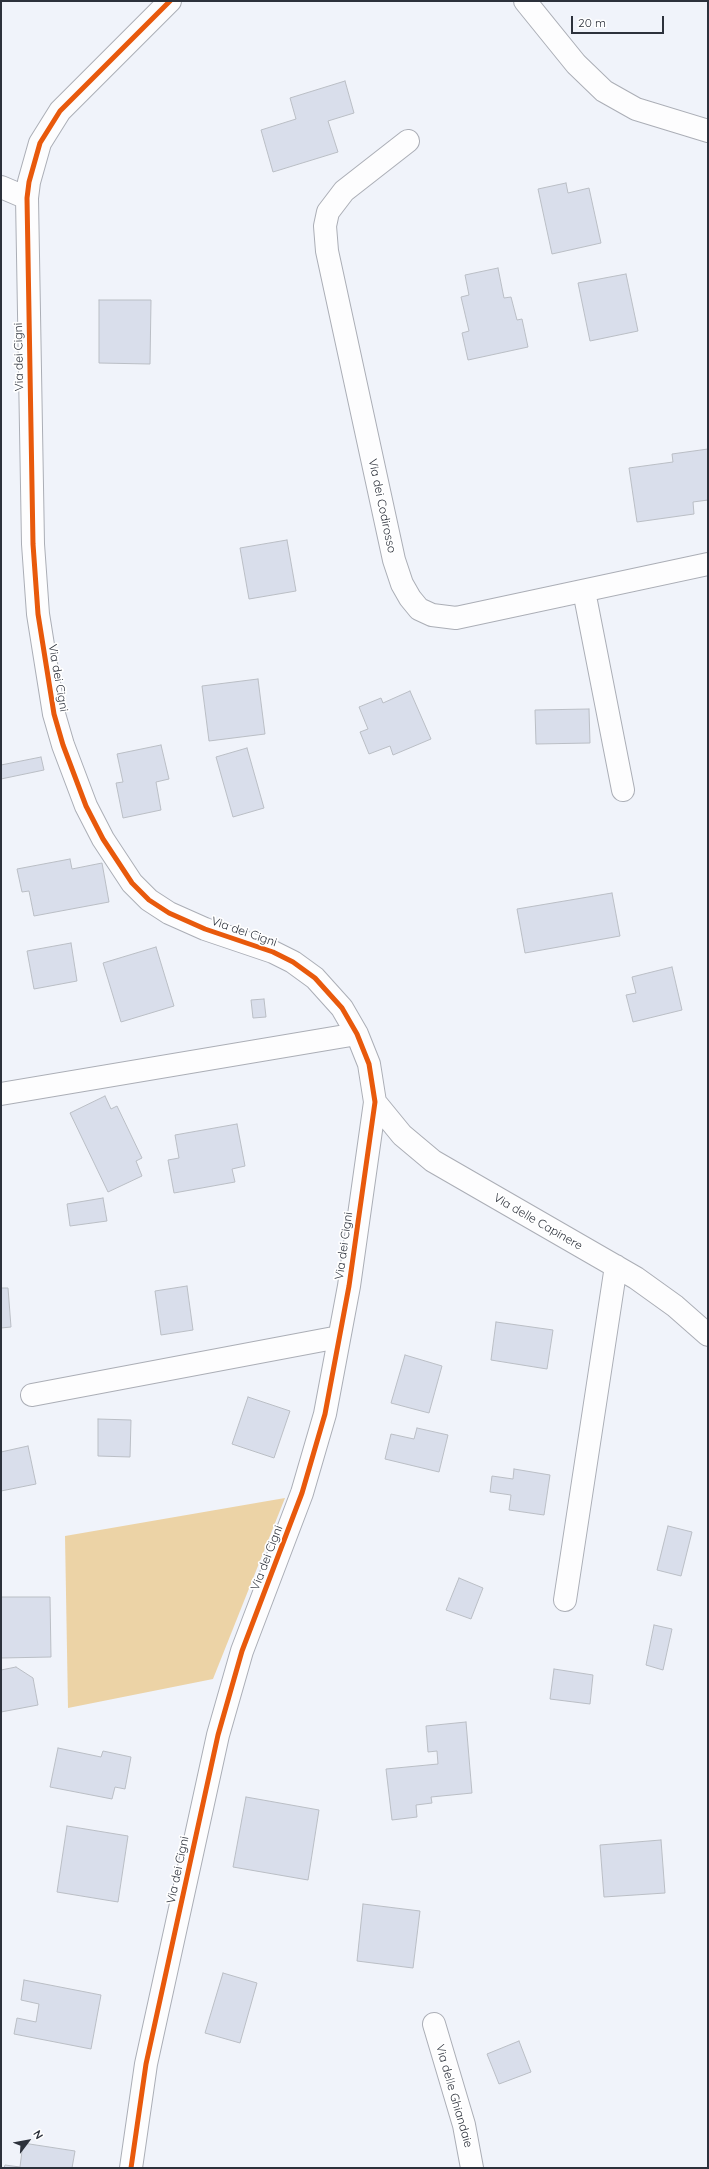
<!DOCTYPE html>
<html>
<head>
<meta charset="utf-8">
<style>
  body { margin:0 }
  #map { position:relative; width:709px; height:2169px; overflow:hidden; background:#f0f3fa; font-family:Quicksand,sans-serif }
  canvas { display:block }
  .frame { position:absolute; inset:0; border:2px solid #2c313b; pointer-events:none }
  .north { position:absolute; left:8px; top:2121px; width:40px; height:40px; -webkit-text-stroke:3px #fff; paint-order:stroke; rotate:58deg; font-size:11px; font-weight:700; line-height:16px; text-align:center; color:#2c313b }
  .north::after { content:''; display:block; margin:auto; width:14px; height:18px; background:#2c313b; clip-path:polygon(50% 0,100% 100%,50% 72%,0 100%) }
  .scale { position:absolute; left:571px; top:16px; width:93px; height:18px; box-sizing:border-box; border:2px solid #2c313b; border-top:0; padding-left:5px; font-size:12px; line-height:14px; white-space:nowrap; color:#2c313b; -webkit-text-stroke:3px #fff; paint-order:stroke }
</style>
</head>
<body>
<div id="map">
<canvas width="709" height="2169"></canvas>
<div class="frame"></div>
<div class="north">N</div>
<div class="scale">20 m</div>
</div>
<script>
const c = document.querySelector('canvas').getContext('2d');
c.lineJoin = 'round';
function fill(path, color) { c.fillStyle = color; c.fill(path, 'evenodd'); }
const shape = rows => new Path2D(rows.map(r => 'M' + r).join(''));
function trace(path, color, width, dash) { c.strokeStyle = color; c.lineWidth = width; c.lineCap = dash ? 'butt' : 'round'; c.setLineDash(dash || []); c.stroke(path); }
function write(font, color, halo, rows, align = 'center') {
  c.font = font + ' Quicksand,sans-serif'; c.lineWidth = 3.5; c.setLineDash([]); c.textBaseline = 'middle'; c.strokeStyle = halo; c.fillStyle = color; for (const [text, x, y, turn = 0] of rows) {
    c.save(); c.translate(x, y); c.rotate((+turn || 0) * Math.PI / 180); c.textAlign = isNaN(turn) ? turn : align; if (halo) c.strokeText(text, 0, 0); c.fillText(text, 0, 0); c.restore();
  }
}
fill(shape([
  [285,1498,213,1679,68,1708,65,1536]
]), '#ecd3a6');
const building = shape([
  [345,81,354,113,328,121,338,152,273,172,261,130,296,119,290,98,345,81],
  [566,183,568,193,589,188,601,243,552,254,538,189,566,183],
  [498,268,504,298,511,297,517,320,522,319,528,347,468,360,462,333,469,331,461,297,469,295,465,275,498,268],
  [626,274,638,331,590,341,578,283,626,274],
  [99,300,151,300,150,364,99,363,99,300],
  [708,449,708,500,693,502,694,514,637,522,629,468,673,462,672,454,708,449],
  [287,540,296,591,249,599,240,548,287,540],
  [258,679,265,734,209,741,202,686,258,679],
  [410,691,431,739,393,755,390,746,369,754,360,732,368,729,359,707,381,698,383,703,410,691],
  [589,709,590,743,536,744,535,710,589,709],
  [161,745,169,779,156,782,161,810,123,818,116,783,123,782,117,754,161,745],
  [247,748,264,808,233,817,216,757,247,748],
  [41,757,44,770,1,779,1,765,41,757],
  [70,859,72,869,102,863,109,902,34,916,29,891,22,892,17,869,70,859],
  [612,893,620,936,525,953,517,909,612,893],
  [71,943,77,981,34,989,27,951,71,943],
  [156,947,174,1006,121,1022,103,963,156,947],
  [672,967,682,1010,633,1022,626,995,636,993,632,977,672,967],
  [264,999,266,1017,253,1018,251,1000,264,999],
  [105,1096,111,1109,117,1106,142,1158,136,1161,142,1176,108,1192,70,1113,105,1096],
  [237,1124,245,1166,232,1169,235,1182,174,1193,168,1160,179,1158,175,1135,237,1124],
  [103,1198,107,1221,70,1226,67,1204,103,1198],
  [187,1286,193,1330,161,1335,155,1291,187,1286],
  [1,1288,8,1288,11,1327,1,1328,1,1288],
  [496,1322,553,1330,547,1369,491,1360,496,1322],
  [405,1355,442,1366,429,1413,391,1403,405,1355],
  [248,1397,290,1411,274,1458,232,1444,248,1397],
  [98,1419,131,1420,130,1457,98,1456,98,1419],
  [417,1428,448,1435,439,1472,385,1459,391,1434,414,1439,417,1428],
  [28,1446,36,1484,1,1491,1,1452,28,1446],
  [514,1469,550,1475,544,1515,509,1510,511,1495,490,1492,492,1476,513,1479,514,1469],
  [668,1526,692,1532,681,1576,657,1570,668,1526],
  [459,1578,483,1588,471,1619,446,1610,459,1578],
  [1,1597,50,1597,51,1657,1,1658,1,1597],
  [654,1625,672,1629,663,1670,646,1665,654,1625],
  [16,1667,33,1678,38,1705,1,1712,1,1670,16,1667],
  [554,1669,593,1675,590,1704,550,1699,554,1669],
  [466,1722,472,1793,431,1797,432,1803,416,1805,417,1817,392,1820,386,1769,438,1764,437,1751,428,1752,426,1726,466,1722],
  [58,1748,101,1757,103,1751,131,1757,125,1789,115,1787,112,1799,50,1787,58,1748],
  [246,1797,319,1810,308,1880,233,1867,246,1797],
  [67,1826,128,1836,118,1902,57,1892,67,1826],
  [661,1840,665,1893,604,1897,600,1845,661,1840],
  [363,1904,420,1911,413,1968,357,1961,363,1904],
  [223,1973,257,1983,240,2043,205,2033,223,1973],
  [24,1980,101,1995,91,2049,14,2034,17,2018,36,2022,39,2004,21,2000,24,1980],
  [519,2041,531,2072,499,2084,487,2054,519,2041],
  [23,2143,75,2151,72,2168,4,2168,5,2165,20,2167,23,2143]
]);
fill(building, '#d9deeb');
trace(building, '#babec5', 1);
const street = shape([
  [525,1,576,64,604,91,636,109,708,131],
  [408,141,344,191,328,212,325,226,327,251,394,560,402,584,410,598,419,609,432,615,456,618,708,564],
  [1,187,27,198],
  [584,591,623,790],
  [1,1094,357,1034],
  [375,1102,402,1135,433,1161,636,1278,675,1306,708,1335],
  [32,1395,339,1337],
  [565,1600,616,1266],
  [434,2024,464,2125,472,2168],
  [131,2168,146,2064,218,1735,242,1651,302,1493,325,1414,349,1286,375,1102,369,1064,357,1034,342,1008,315,978,293,962,273,952,205,929,169,913,149,900,132,883,103,839,86,806,63,745,54,714,38,614,33,544,27,198,29,182,40,143,60,111,170,1]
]);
trace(street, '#abaeb6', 24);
trace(street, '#fdfdfe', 22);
trace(shape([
  [131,2168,146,2064,218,1735,242,1651,302,1493,325,1414,349,1286,375,1102,369,1064,357,1034,342,1008,315,978,293,962,273,952,205,929,169,913,149,900,132,883,103,839,86,806,63,745,54,714,38,614,33,544,27,198,29,182,40,143,60,111,170,1]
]), '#e8590c', 5);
write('12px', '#2c313b', '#fff', [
  ["Via dei Cigni",19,357,-91],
  ["Via dei Codirosso",382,506,78],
  ["Via dei Cigni",58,678,80],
  ["Via dei Cigni",244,932,19],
  ["Via delle Capinere",538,1222,30],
  ["Via dei Cigni",344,1246,-82],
  ["Via dei Cigni",267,1558,-69],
  ["Via dei Cigni",178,1870,-78],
  ["Via delle Ghiandaie",454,2096,74]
]);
</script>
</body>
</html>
